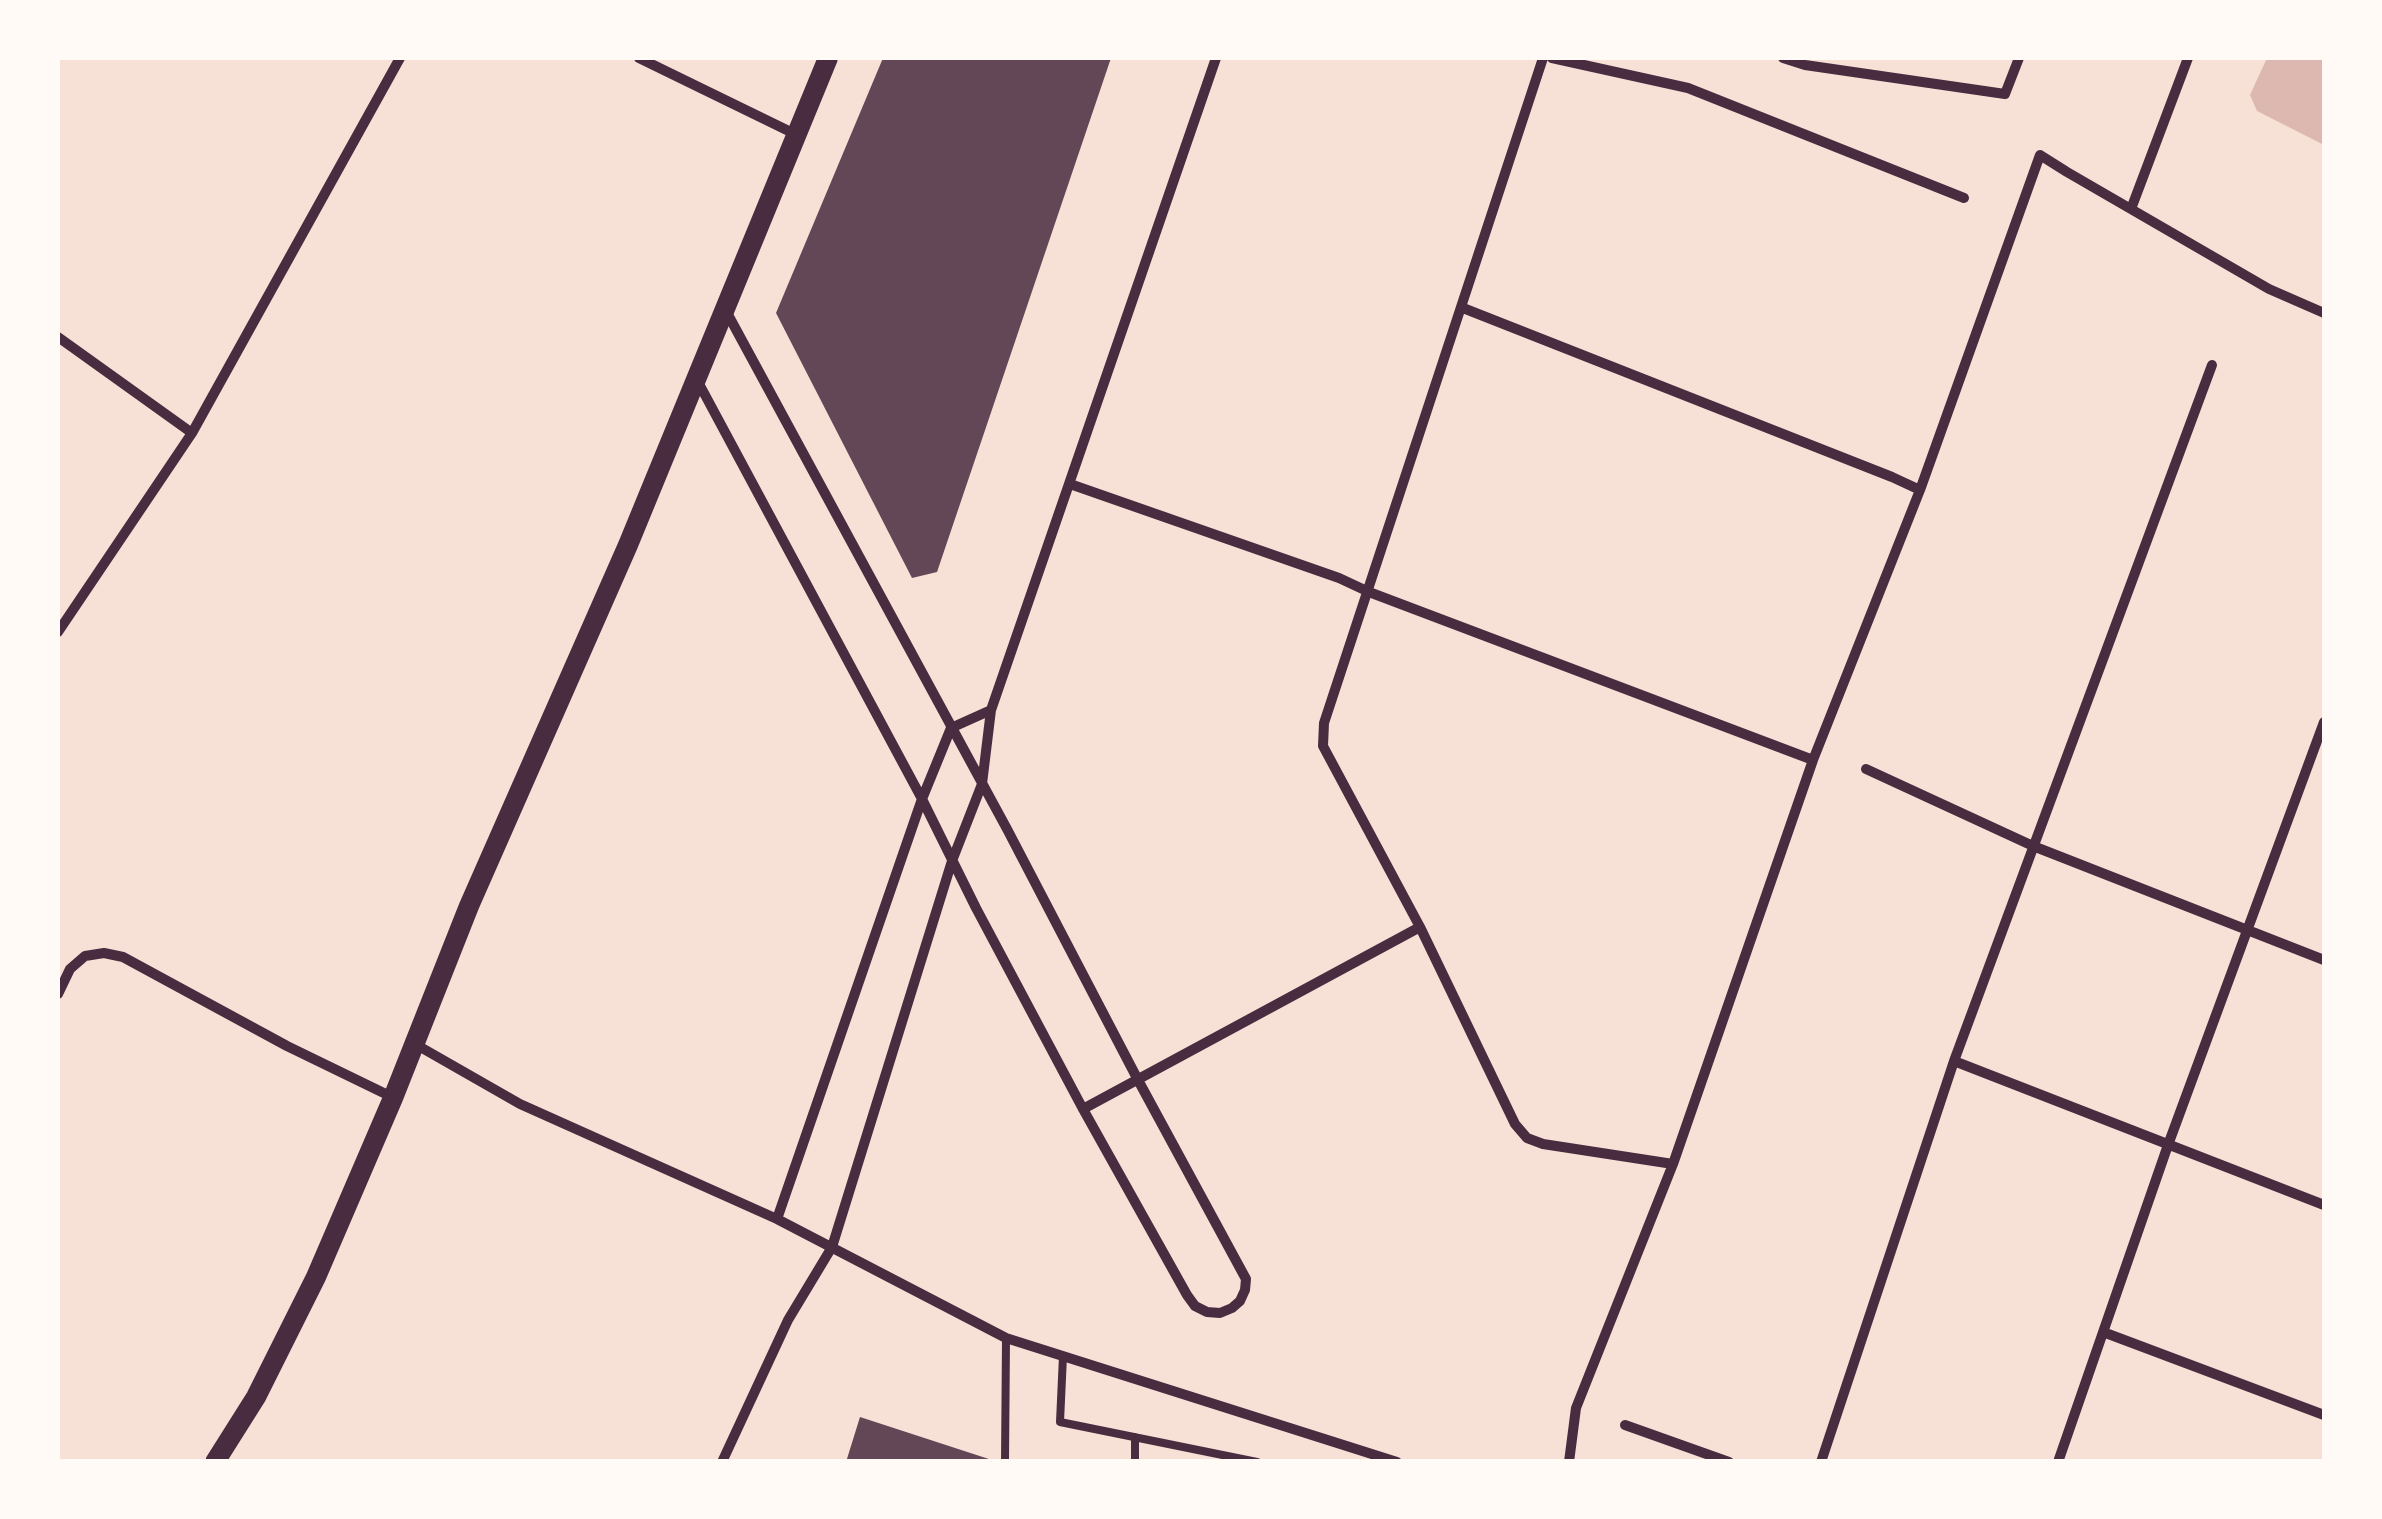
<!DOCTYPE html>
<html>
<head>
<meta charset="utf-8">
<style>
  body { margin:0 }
  #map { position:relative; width:2382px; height:1519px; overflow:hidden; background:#f7e1d7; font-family:"Varela Round",sans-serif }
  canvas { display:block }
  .frame { position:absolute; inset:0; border:60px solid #fffaf5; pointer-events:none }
</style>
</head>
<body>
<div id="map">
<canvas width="2382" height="1519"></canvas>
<div class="frame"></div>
</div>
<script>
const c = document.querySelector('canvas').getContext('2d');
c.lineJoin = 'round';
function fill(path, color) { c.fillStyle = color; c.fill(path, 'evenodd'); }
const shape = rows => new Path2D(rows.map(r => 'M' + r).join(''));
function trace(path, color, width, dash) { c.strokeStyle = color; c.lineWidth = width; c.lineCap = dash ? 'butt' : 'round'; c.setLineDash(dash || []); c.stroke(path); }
fill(shape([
  [2267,58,2324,58,2324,145,2257,111,2250,95]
]), '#dcb8b0');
fill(shape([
  [883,58,1111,58,937,572,912,578,776,313],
  [860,1417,995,1461,995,1462,846,1462]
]), '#644757');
trace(shape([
  [1063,1356,1060,1422,1257,1462],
  [1135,1437,1135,1462],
  [1005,1462,1006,1338]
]), '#4a2c40', 8);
trace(shape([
  [639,58,797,135],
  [1543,58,1324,723,1323,746,1420,927,1515,1124,1527,1138,1543,1144,1673,1164],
  [1552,58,1688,88,1964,198],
  [1783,58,1805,65,2005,94,2019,58],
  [2131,209,2188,58],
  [1463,308,1892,477,1920,490],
  [58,337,192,433],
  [697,380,922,799,976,908,1083,1109,1187,1295,1195,1306,1207,1312,1220,1313,1232,1308,1240,1301,1245,1290,1246,1279,1138,1080,1007,829,726,311],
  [1070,484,1339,578,1369,592,1813,760],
  [58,632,192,433,400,58],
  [1866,769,2033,846,2324,960],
  [58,994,70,969,85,956,104,953,123,957,287,1046,392,1097],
  [415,1044,520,1104,777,1219,1006,1338,1397,1462],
  [1954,1061,2324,1205],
  [1083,1109,1420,927],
  [777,1219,922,799,951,728,991,710],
  [2103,1332,2324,1415],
  [1625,1425,1729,1462],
  [722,1462,788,1320,832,1247,952,861,982,784,991,710,1216,58],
  [1569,1462,1576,1408,1673,1164,1813,760,1920,490,2040,155,2067,172,2269,289,2324,313],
  [1821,1462,1954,1061,2212,365],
  [2058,1462,2168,1145,2324,722]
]), '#4a2c40', 10);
trace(shape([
  [215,1462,256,1397,316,1277,393,1098,469,906,628,545,828,58]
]), '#4a2c40', 20);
</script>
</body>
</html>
